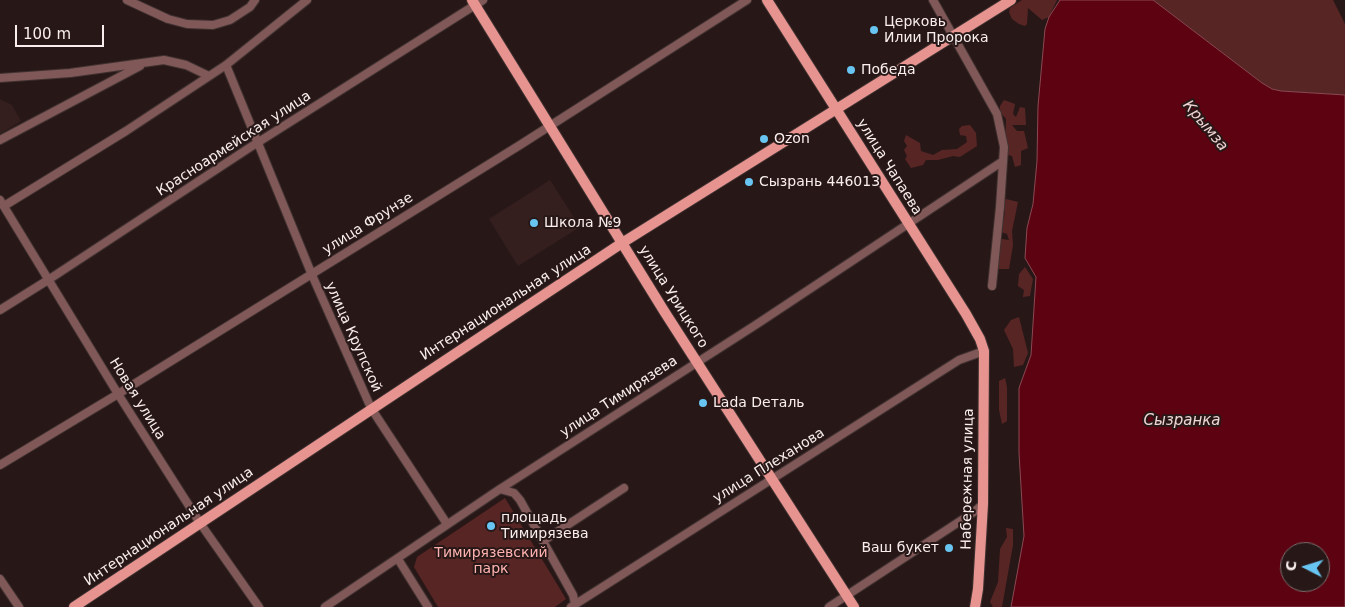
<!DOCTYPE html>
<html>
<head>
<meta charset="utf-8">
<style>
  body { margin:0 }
  #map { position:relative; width:1345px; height:607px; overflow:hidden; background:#271817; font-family:"DejaVu Sans",sans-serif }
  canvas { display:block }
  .north { position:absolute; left:1280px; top:542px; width:50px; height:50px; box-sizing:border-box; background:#271817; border:1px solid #7b6e6d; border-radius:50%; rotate:275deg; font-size:14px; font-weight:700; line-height:20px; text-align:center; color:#f9eeed }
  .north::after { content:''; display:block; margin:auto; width:18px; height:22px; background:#68c4f0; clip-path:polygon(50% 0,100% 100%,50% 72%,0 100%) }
  .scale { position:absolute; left:15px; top:25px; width:89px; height:22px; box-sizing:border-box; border:2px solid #f9eeed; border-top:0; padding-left:6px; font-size:15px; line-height:18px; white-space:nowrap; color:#f9eeed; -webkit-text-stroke:4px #271817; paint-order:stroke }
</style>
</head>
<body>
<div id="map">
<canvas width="1345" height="607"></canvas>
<div class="north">С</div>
<div class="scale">100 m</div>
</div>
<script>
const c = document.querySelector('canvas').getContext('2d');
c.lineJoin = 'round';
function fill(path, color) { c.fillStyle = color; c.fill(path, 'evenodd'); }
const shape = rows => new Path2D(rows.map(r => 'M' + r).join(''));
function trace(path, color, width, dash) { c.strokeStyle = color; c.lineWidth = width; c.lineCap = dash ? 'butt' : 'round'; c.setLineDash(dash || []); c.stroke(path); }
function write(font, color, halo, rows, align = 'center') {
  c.font = font + ' "DejaVu Sans",sans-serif'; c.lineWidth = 4; c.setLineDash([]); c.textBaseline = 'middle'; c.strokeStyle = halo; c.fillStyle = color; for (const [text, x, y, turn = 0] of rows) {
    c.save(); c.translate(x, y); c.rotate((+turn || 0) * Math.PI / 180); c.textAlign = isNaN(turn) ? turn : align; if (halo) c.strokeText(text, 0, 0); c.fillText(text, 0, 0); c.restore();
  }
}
fill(shape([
  [0,99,12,105,21,121,0,134],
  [550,180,580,227,518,266,489,219]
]), '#341f1e');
fill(shape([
  [1022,0,1057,0,1049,17,1042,20,1028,8,1027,24,1025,26,1019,24,1012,19,1009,12,1010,8],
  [1153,0,1333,0,1345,24,1345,95,1281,91,1272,89,1262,83],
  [1004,100,1015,104,1013,114,1016,117,1020,107,1025,108,1026,125,1012,125,1017,131,1024,131,1028,148,1021,151,1021,165,1015,167,1012,156,1005,154,1006,119,1000,112,1000,106],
  [970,125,976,133,977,146,960,157,953,156,938,160,926,160,923,165,911,168,905,159,907,156,904,150,907,146,904,141,906,135,920,143,921,151,933,155,942,150,957,149,967,142,966,136,960,135,959,129,962,126],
  [1006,199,1018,202,1012,231,1013,245,1009,269,998,269,999,249,998,244,1002,239,1009,240,1007,234,1001,232,1005,212,1003,206],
  [1025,267,1033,279,1030,296,1023,297,1024,290,1018,286,1019,274],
  [1019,317,1028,353,1023,365,1014,367,1013,349,1004,330,1011,320],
  [1005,378,1007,387,1007,421,1002,424,999,410,999,381],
  [505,498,566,599,555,607,438,607,414,567,417,557],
  [1006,528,1013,529,1013,545,1002,607,993,607,990,602,998,582,1000,549,1007,537]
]), '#582525');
const water = shape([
  [1060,0,1153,0,1262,83,1272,89,1281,91,1345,95,1345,607,1011,607,1024,536,1019,453,1019,388,1031,355,1036,277,1025,258,1027,228,1033,204,1037,161,1038,106,1045,29,1049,17,1060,0],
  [1290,552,1320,552,1320,582,1290,582,1290,552]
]);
fill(water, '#5c0211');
trace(water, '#8b4953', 1);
const minor = shape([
  [127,0,168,19,187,24,213,25,230,20,250,7,255,0],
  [933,0,997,114,1004,147,1000,207,992,286],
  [226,65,312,275,371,408,447,524],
  [0,78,70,73,164,60,186,65,209,76],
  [0,140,140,66],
  [0,200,118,394,200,523,259,607],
  [4,206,126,131,226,65,307,0],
  [0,310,48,280,249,148,483,0],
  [0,465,118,394,520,145,747,0],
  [500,489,514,493,520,500,573,595,575,604,574,607],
  [543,541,624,488],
  [398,559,428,607],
  [0,579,19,607],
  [325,607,500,489,757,324,1003,161],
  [571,607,959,360,984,351],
  [829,607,974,512,983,504]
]);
const major = shape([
  [472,0,664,311,854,607],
  [767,0,966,314,980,339,984,351,983,504,978,589,975,607],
  [74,607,622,243,1011,0]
]);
trace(minor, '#403231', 10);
trace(major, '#403231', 12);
trace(minor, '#805857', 8);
trace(major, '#e79491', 10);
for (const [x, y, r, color] of [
  [874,30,5,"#68c4f0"],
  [851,70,5,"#68c4f0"],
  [764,139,5,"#68c4f0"],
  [749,182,5,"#68c4f0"],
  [534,223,5,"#68c4f0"],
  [703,403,5,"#68c4f0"],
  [491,526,5,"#68c4f0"],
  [949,548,5,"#68c4f0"]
]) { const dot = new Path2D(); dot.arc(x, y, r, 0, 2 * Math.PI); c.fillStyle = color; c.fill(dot); trace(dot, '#271817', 2); }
write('14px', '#f9eeed', '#271817', [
  ["Церковь",884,22],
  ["Илии Пророка",884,38],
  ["Победа",861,70],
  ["Ozon",774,139],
  ["Сызрань 446013",759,182],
  ["Школа №9",544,223],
  ["Lada Dеталь",713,403],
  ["площадь",501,518],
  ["Тимирязева",501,534],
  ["Ваш букет",939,548,"right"]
], 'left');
write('14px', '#f9eeed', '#271817', [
  ["Красноармейская улица",234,144,-33],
  ["улица Чапаева",889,167,58],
  ["улица Фрунзе",368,224,-32],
  ["улица Урицкого",673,297,58],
  ["Интернациональная улица",506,303,-33],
  ["улица Крупской",353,337,66],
  ["улица Тимирязева",619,397,-33],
  ["Новая улица",137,399,58],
  ["улица Плеханова",769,466,-32],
  ["Набережная улица",968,479,-89],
  ["Интернациональная улица",169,527,-34]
]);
write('14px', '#ffb3b0', '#271817', [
  ["Тимирязевский",491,553],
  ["парк",491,569]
]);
write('italic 15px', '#efd5d3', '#271817', [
  ["Крымза",1205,126,50],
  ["Сызранка",1182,421]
]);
</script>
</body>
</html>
